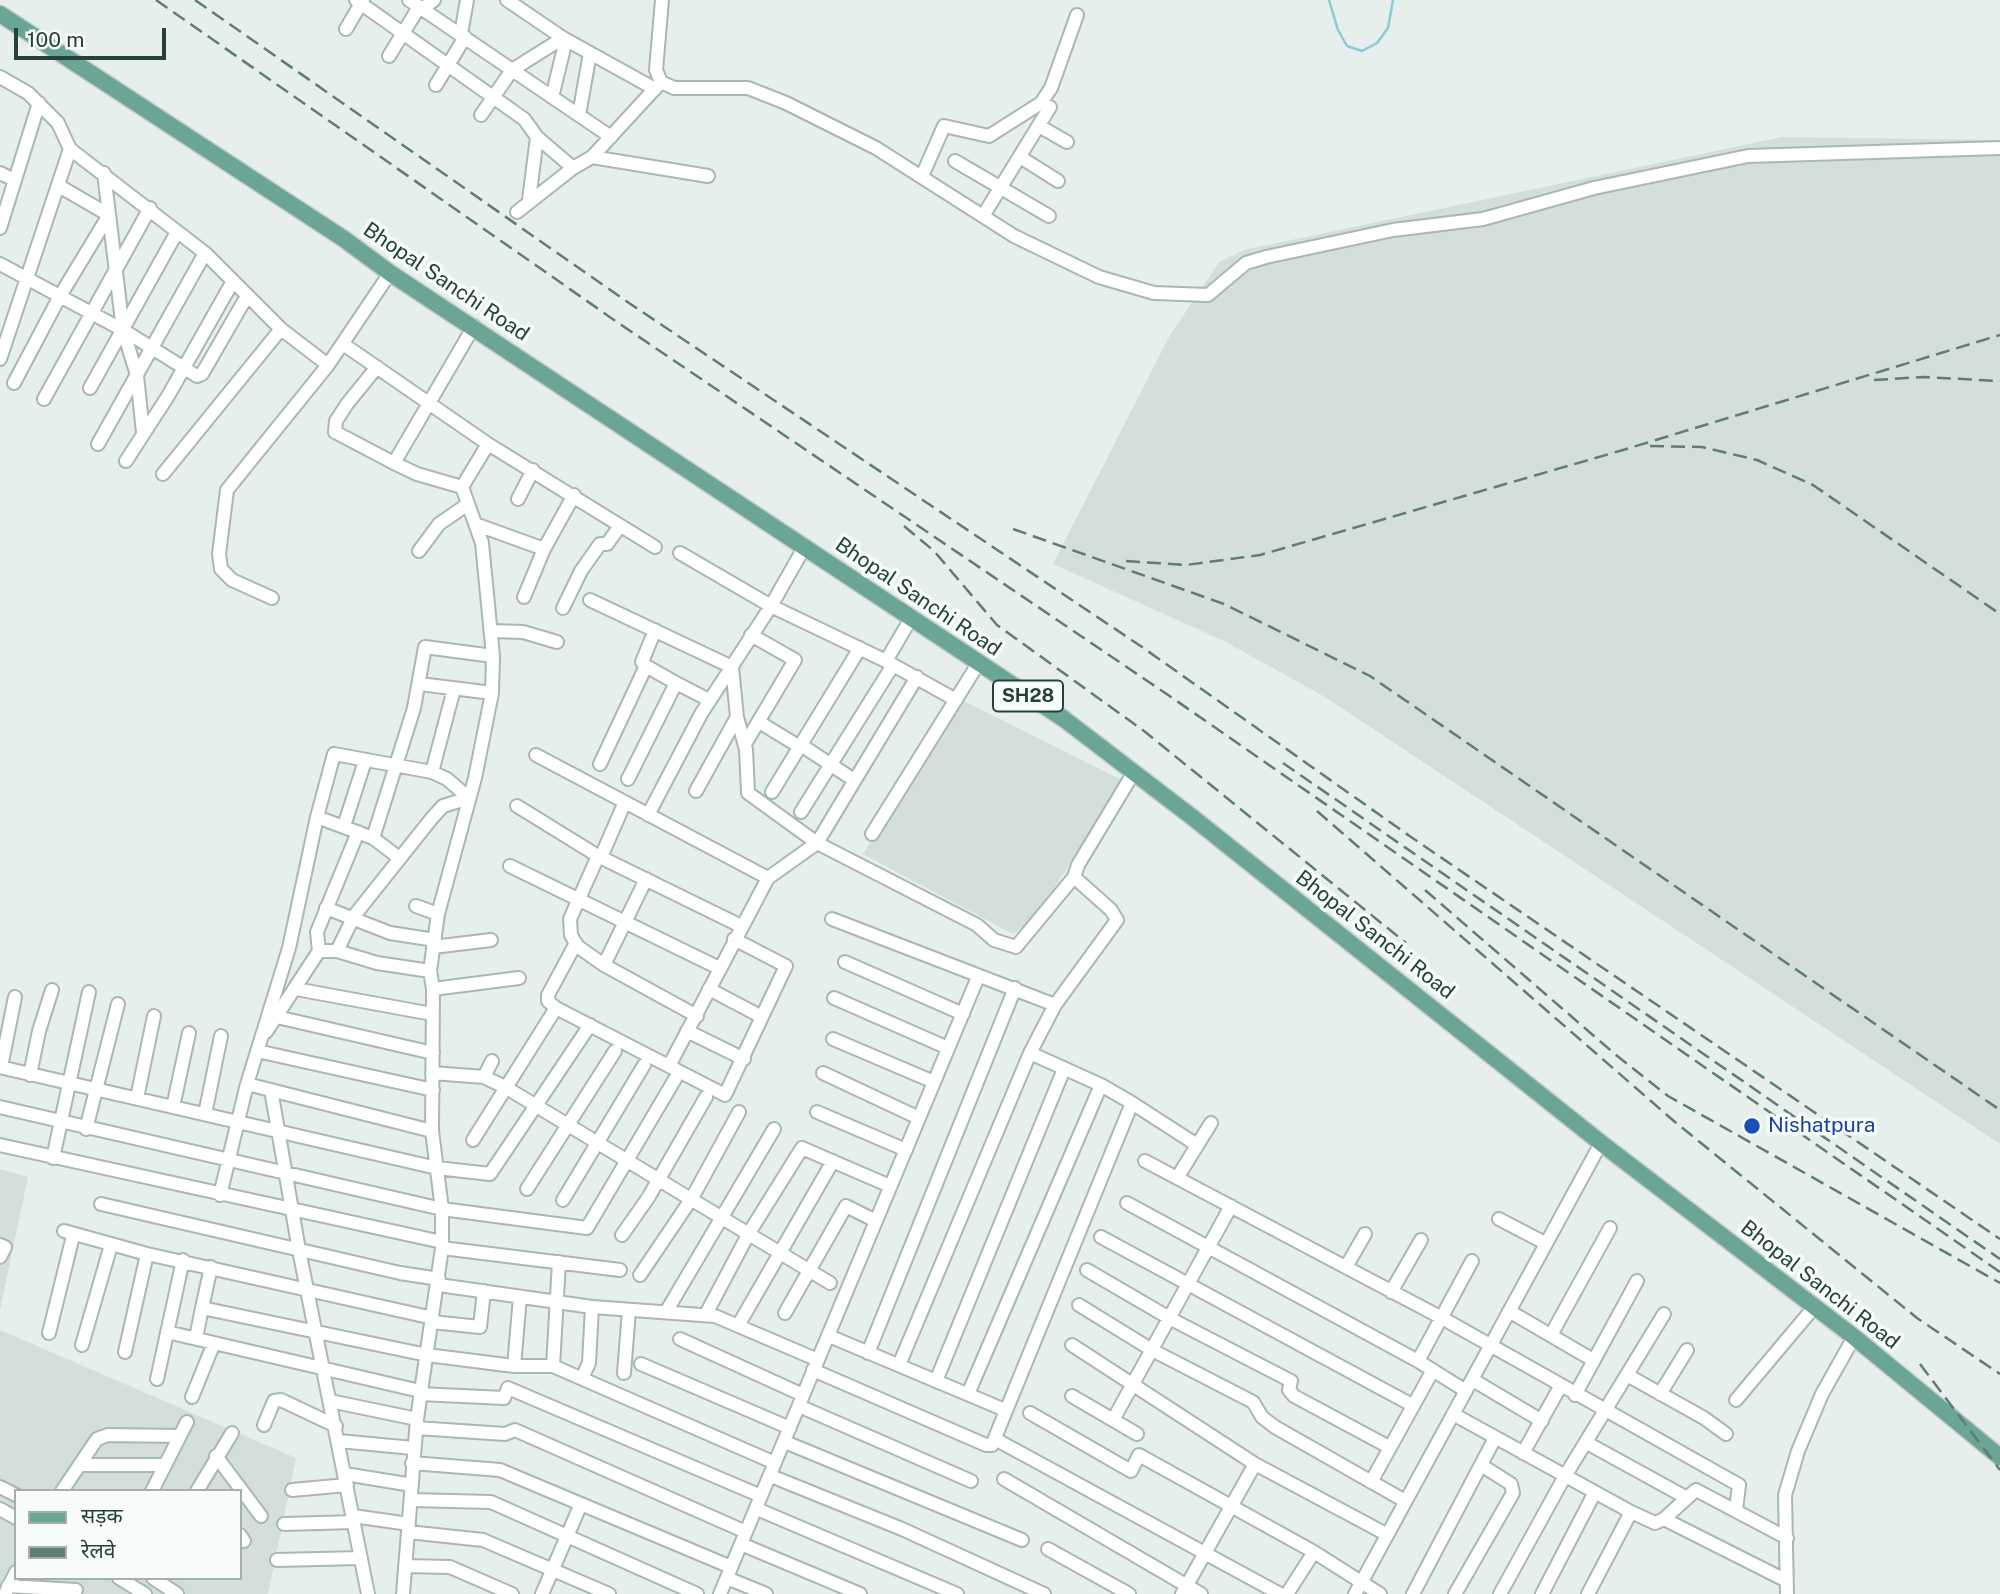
<!DOCTYPE html>
<html>
<head>
<meta charset="utf-8">
<style>
  body { margin:0 }
  #map { position:relative; width:2000px; height:1594px; overflow:hidden; background:#e6efeb; font-family:"Public Sans","Noto Sans Devanagari",sans-serif }
  canvas { display:block }
  .legend { position:absolute; left:14px; top:1489px; width:228px; height:91px; box-sizing:border-box; background:#f7fbf9; border:2px solid #a3b1ad; margin:0; padding:9px 12px; list-style:none; font-size:21px; color:#24423a }
  .legend li { display:flex; align-items:center; gap:14px; height:35px }
  .legend b { width:35px; border:2px solid #a3b1ad }
  .scale { position:absolute; left:14px; top:28px; width:152px; height:32px; box-sizing:border-box; border:4px solid #24423a; border-top:0; padding-left:9px; font-size:21px; line-height:24px; white-space:nowrap; color:#24423a; -webkit-text-stroke:5px #f7fbf9; paint-order:stroke }
</style>
</head>
<body>
<div id="map">
<canvas width="2000" height="1594"></canvas>
<ul class="legend">
<li><b style="height:9px;background:#6aa596"></b>सड़क</li>
<li><b style="height:9px;background:#5f7d75"></b>रेलवे</li>
</ul>
<div class="scale">100 m</div>
</div>
<script>
const c = document.querySelector('canvas').getContext('2d');
c.lineJoin = 'round';
function fill(path, color) { c.fillStyle = color; c.fill(path, 'evenodd'); }
const shape = rows => new Path2D(rows.map(r => 'M' + r).join(''));
function trace(path, color, width, dash) { c.strokeStyle = color; c.lineWidth = width; c.lineCap = dash ? 'butt' : 'round'; c.setLineDash(dash || []); c.stroke(path); }
function write(font, color, halo, rows, align = 'center') {
  c.font = font + ' "Public Sans",sans-serif'; c.lineWidth = 7; c.setLineDash([]); c.textBaseline = 'middle'; c.strokeStyle = halo; c.fillStyle = color; for (const [text, x, y, turn = 0] of rows) {
    c.save(); c.translate(x, y); c.rotate((+turn || 0) * Math.PI / 180); c.textAlign = isNaN(turn) ? turn : align; if (halo) c.strokeText(text, 0, 0); c.fillText(text, 0, 0); c.restore();
  }
}
fill(shape([
  [1782,137,2000,140,2000,1144,1325,697,1224,641,1053,564,1169,337,1219,262,1244,250],
  [960,699,1123,781,1035,918,1013,934,863,854],
  [0,1169,28,1177,0,1310],
  [0,1330,296,1458,268,1594,0,1594],
  [16,1491,240,1491,240,1578,16,1578]
]), '#d4dfda');
trace(shape([
  [1329,0,1338,30,1347,46,1362,51,1377,43,1388,28,1393,0]
]), '#8ec9d4', 2.5);
const minor = shape([
  [356,0,524,119,537,137,573,168],
  [409,0,611,137],
  [507,0,563,38,655,89],
  [662,0,656,70,661,82,674,88,748,88,786,103,876,148,1014,236,1099,277,1154,293,1208,295,1246,263,1266,257,1393,230,1483,219,1594,188,1748,156,2000,148],
  [422,9,434,0],
  [346,29,363,0],
  [461,34,467,0],
  [389,56,419,7],
  [0,77,28,93,58,123,70,149,205,253,281,329,328,365],
  [436,85,465,37],
  [552,97,566,40],
  [481,115,512,70,563,38],
  [579,115,590,53],
  [1039,126,1067,142],
  [592,157,708,176],
  [1020,157,1058,181],
  [955,161,1049,216],
  [0,173,14,180],
  [104,173,123,330,137,375,143,433],
  [922,176,944,126,989,136,1041,103,1051,88,1077,15],
  [529,200,537,137],
  [517,212,573,168,592,157,661,82],
  [983,216,1050,107],
  [0,228,39,103],
  [0,264,123,330,197,376,202,374,247,296],
  [343,344,488,444,655,547],
  [0,359,70,149],
  [377,367,347,404,336,421,335,432,394,463],
  [14,383,60,296,109,215,59,186],
  [90,388,177,232],
  [44,399,150,208],
  [98,444,205,253],
  [126,461,168,396,233,281],
  [163,474,281,329],
  [462,487,417,474,394,463,474,326],
  [518,499,533,470],
  [475,524,544,549],
  [419,551,439,524,468,504],
  [680,553,771,606,886,661,956,700],
  [524,597,544,549,574,495],
  [272,598,232,580,221,569,219,554,227,490,328,365,390,273],
  [590,600,732,667,737,717,696,791],
  [563,608,581,571,600,544,607,544,620,526],
  [492,631,523,632,557,642],
  [886,661,910,620],
  [646,666,642,662,655,630],
  [420,684,492,693],
  [454,689,432,772,447,779,469,798],
  [737,717,746,750,748,793,817,843,977,925,994,940,1016,947,1074,877],
  [759,722,800,747],
  [745,744,795,660,751,635],
  [801,745,854,780],
  [536,755,768,878],
  [600,764,646,666,676,683],
  [628,779,676,683,709,700],
  [772,792,860,648],
  [517,806,598,856,741,926],
  [801,812,893,665],
  [648,815,701,714,771,606,805,546],
  [317,817,373,838,398,857],
  [344,826,365,761],
  [872,834,978,664],
  [373,838,414,708,425,647,493,656],
  [598,856,570,919,571,935,577,946,604,965,697,1016],
  [601,857,625,802],
  [510,866,719,968],
  [416,906,438,914],
  [326,908,390,933,435,940],
  [832,919,1055,1005],
  [576,943,548,995,548,1001,556,1008,725,1095,786,966,734,939],
  [433,947,491,940],
  [319,951,317,932,358,832],
  [337,951,377,963,430,971],
  [845,962,963,1014],
  [604,965,646,879],
  [296,989,432,1014],
  [433,989,519,978],
  [709,989,762,1017],
  [834,998,948,1048],
  [277,1017,433,1053],
  [687,1031,744,1059],
  [266,1032,319,951,337,951,354,916,432,818,443,806,469,798],
  [833,1039,934,1082],
  [257,1051,433,1090],
  [669,1066,768,878,817,843,917,677],
  [0,1067,437,1168,490,1174,590,1025],
  [1,1067,15,997],
  [432,1073,484,1077,505,1087,830,1283],
  [823,1073,919,1118],
  [30,1075,39,1031,52,990],
  [484,1077,492,1061],
  [247,1084,432,1131],
  [271,1090,299,1250,368,1594],
  [137,1098,154,1016],
  [1132,1103,1197,1145],
  [0,1107,442,1209,587,1228,675,1079],
  [173,1107,189,1033],
  [817,1112,906,1150],
  [205,1114,221,1036],
  [86,1129,118,1004],
  [473,1140,556,1008],
  [0,1145,442,1242],
  [53,1158,89,992],
  [1145,1161,1442,1318,1739,1485,1736,1510],
  [1177,1178,1211,1123],
  [527,1189,615,1051],
  [220,1195,247,1084,289,948,317,817,334,754,432,772],
  [563,1200,644,1065],
  [1127,1203,1418,1361,1466,1391],
  [101,1204,400,1273,439,1279],
  [1499,1219,1545,1243],
  [64,1231,147,1254,433,1318],
  [622,1235,648,1198,706,1097],
  [1101,1237,1412,1405],
  [0,1245,5,1247,0,1257],
  [442,1248,620,1270],
  [1346,1267,1365,1234],
  [1087,1270,1171,1319,1291,1381,1289,1390,1294,1396,1389,1447],
  [640,1275,692,1198,739,1112],
  [439,1285,592,1307,715,1316,818,1360],
  [1391,1292,1421,1240],
  [1079,1305,1152,1350,1253,1402,1262,1417,1275,1427,1405,1501],
  [202,1308,211,1267],
  [1509,1311,1593,1360],
  [666,1312,774,1129],
  [785,1313,846,1206,876,1221],
  [706,1314,749,1233,802,1148,890,1186],
  [432,1322,480,1327,484,1291],
  [739,1324,833,1161],
  [167,1332,420,1391],
  [49,1333,73,1236],
  [1551,1335,1610,1228],
  [829,1336,1005,1410],
  [196,1338,202,1308,427,1355,514,1366,553,1366,775,1463],
  [680,1339,803,1395],
  [82,1345,111,1245],
  [1072,1345,1255,1464,1386,1534],
  [125,1352,147,1254],
  [868,1353,1015,988],
  [1418,1361,1472,1261],
  [641,1364,790,1428],
  [899,1365,1030,1053],
  [514,1366,520,1297],
  [553,1366,559,1262],
  [813,1370,986,1445,992,1445,1132,1103,1101,1085,1030,1053,1055,1005,1117,920,1111,910,1074,877,1078,865,1134,772],
  [624,1373,629,1310],
  [1627,1375,1704,1418,1726,1434],
  [582,1378,589,1363,592,1307],
  [157,1379,183,1260],
  [1473,1380,1542,1421],
  [936,1381,1064,1069],
  [420,1394,504,1398,508,1388,761,1496],
  [968,1394,1101,1085],
  [1660,1394,1687,1350],
  [1575,1395,1637,1281],
  [1072,1396,1113,1420],
  [192,1397,214,1343],
  [1736,1400,1815,1306],
  [330,1401,417,1419],
  [799,1406,971,1481],
  [1030,1413,1131,1471,1139,1455,1314,1552,1380,1594],
  [1453,1414,1631,1512,1655,1523,1664,1519,1785,1580],
  [264,1425,274,1401,281,1400,336,1426],
  [416,1428,505,1434,515,1430,746,1532],
  [1137,1434,1113,1420,1231,1206],
  [995,1439,1280,1594],
  [339,1441,413,1448],
  [785,1442,1022,1540],
  [1587,1443,1687,1498,1696,1490,1787,1538],
  [1523,1453,1560,1387],
  [216,1456,261,1516],
  [412,1463,500,1470,731,1567],
  [81,1465,164,1465],
  [345,1474,412,1485],
  [771,1476,902,1529,1044,1594],
  [1004,1479,1201,1594],
  [1371,1482,1433,1370],
  [0,1487,16,1495],
  [292,1490,347,1485],
  [62,1491,97,1439,108,1435,179,1436],
  [152,1491,187,1422],
  [197,1491,232,1433],
  [411,1500,491,1502,697,1594],
  [0,1509,16,1518],
  [757,1509,957,1594],
  [353,1516,409,1524],
  [1664,1519,1687,1498],
  [284,1524,354,1522],
  [408,1532,483,1540,609,1594],
  [240,1535,244,1541],
  [741,1544,860,1594],
  [1048,1549,1129,1594],
  [277,1560,361,1558],
  [405,1566,450,1567,512,1594],
  [119,1578,145,1594],
  [153,1578,177,1594],
  [727,1578,766,1594],
  [8,1586,76,1590],
  [5,1594,16,1572],
  [403,1594,417,1419,442,1248,442,1209,432,1131,433,989,430,971,438,914,475,778,492,693,493,656,482,543,462,487,488,444],
  [542,1594,581,1504],
  [720,1594,978,977],
  [1182,1594,1255,1464],
  [1287,1594,1314,1552],
  [1355,1594,1601,1143],
  [1413,1594,1495,1438],
  [1455,1594,1513,1493,1511,1484,1481,1465],
  [1500,1594,1565,1476,1664,1314],
  [1542,1594,1595,1492],
  [1588,1594,1631,1512],
  [1787,1594,1785,1495,1798,1451,1822,1394,1854,1337]
]);
const major = shape([
  [0,14,344,239,390,273,1064,719,1192,817,1601,1143,1854,1337,2000,1457]
]);
trace(minor, '#a8b8b2', 16);
trace(major, '#c2cac8', 19);
trace(minor, '#fff', 12);
trace(major, '#6aa596', 16);
trace(shape([
  [156,0,617,322,1171,697,2000,1272],
  [195,0,629,303,1142,647,1411,837,2000,1239],
  [1874,380,1923,377,2000,381],
  [1650,446,1702,447,1757,460,1813,485,2000,614],
  [904,526,934,551,997,625,1144,731,1406,943],
  [1013,529,1224,604,1370,676,2000,1110],
  [1126,561,1186,565,1260,555,1623,450,2000,335],
  [1283,763,2000,1259],
  [1317,811,1675,1122,1917,1318,2000,1374],
  [1425,890,1616,1055,1668,1096,2000,1283],
  [1920,1364,2000,1470]
]), '#5f7d75', 2.5, [14, 7]);
for (const [x, y, r, color] of [
  [1752,1126,9,"#1a4fb4"]
]) { const dot = new Path2D(); dot.arc(x, y, r, 0, 2 * Math.PI); c.fillStyle = color; c.fill(dot); trace(dot, '#f7fbf9', 2.5); }
for (const [x, y, w] of [
  [1028,696,70]
]) { const box = new Path2D(); box.roundRect(x - w / 2, y - 15.5, w, 31, 5); c.fillStyle = '#f7fbf9'; c.fill(box); trace(box, '#24423a', 2); }
write('bold 19px', '#24423a', null, [
  ["SH28",1028,696]
]);
write('21px', '#24423a', '#f7fbf9', [
  ["Bhopal Sanchi Road",446,282,34],
  ["Bhopal Sanchi Road",918,597,34],
  ["Bhopal Sanchi Road",1375,935,38],
  ["Bhopal Sanchi Road",1820,1285,38]
]);
write('21px', '#164399', '#f7fbf9', [
  ["Nishatpura",1768,1126]
], 'left');
</script>
</body>
</html>
